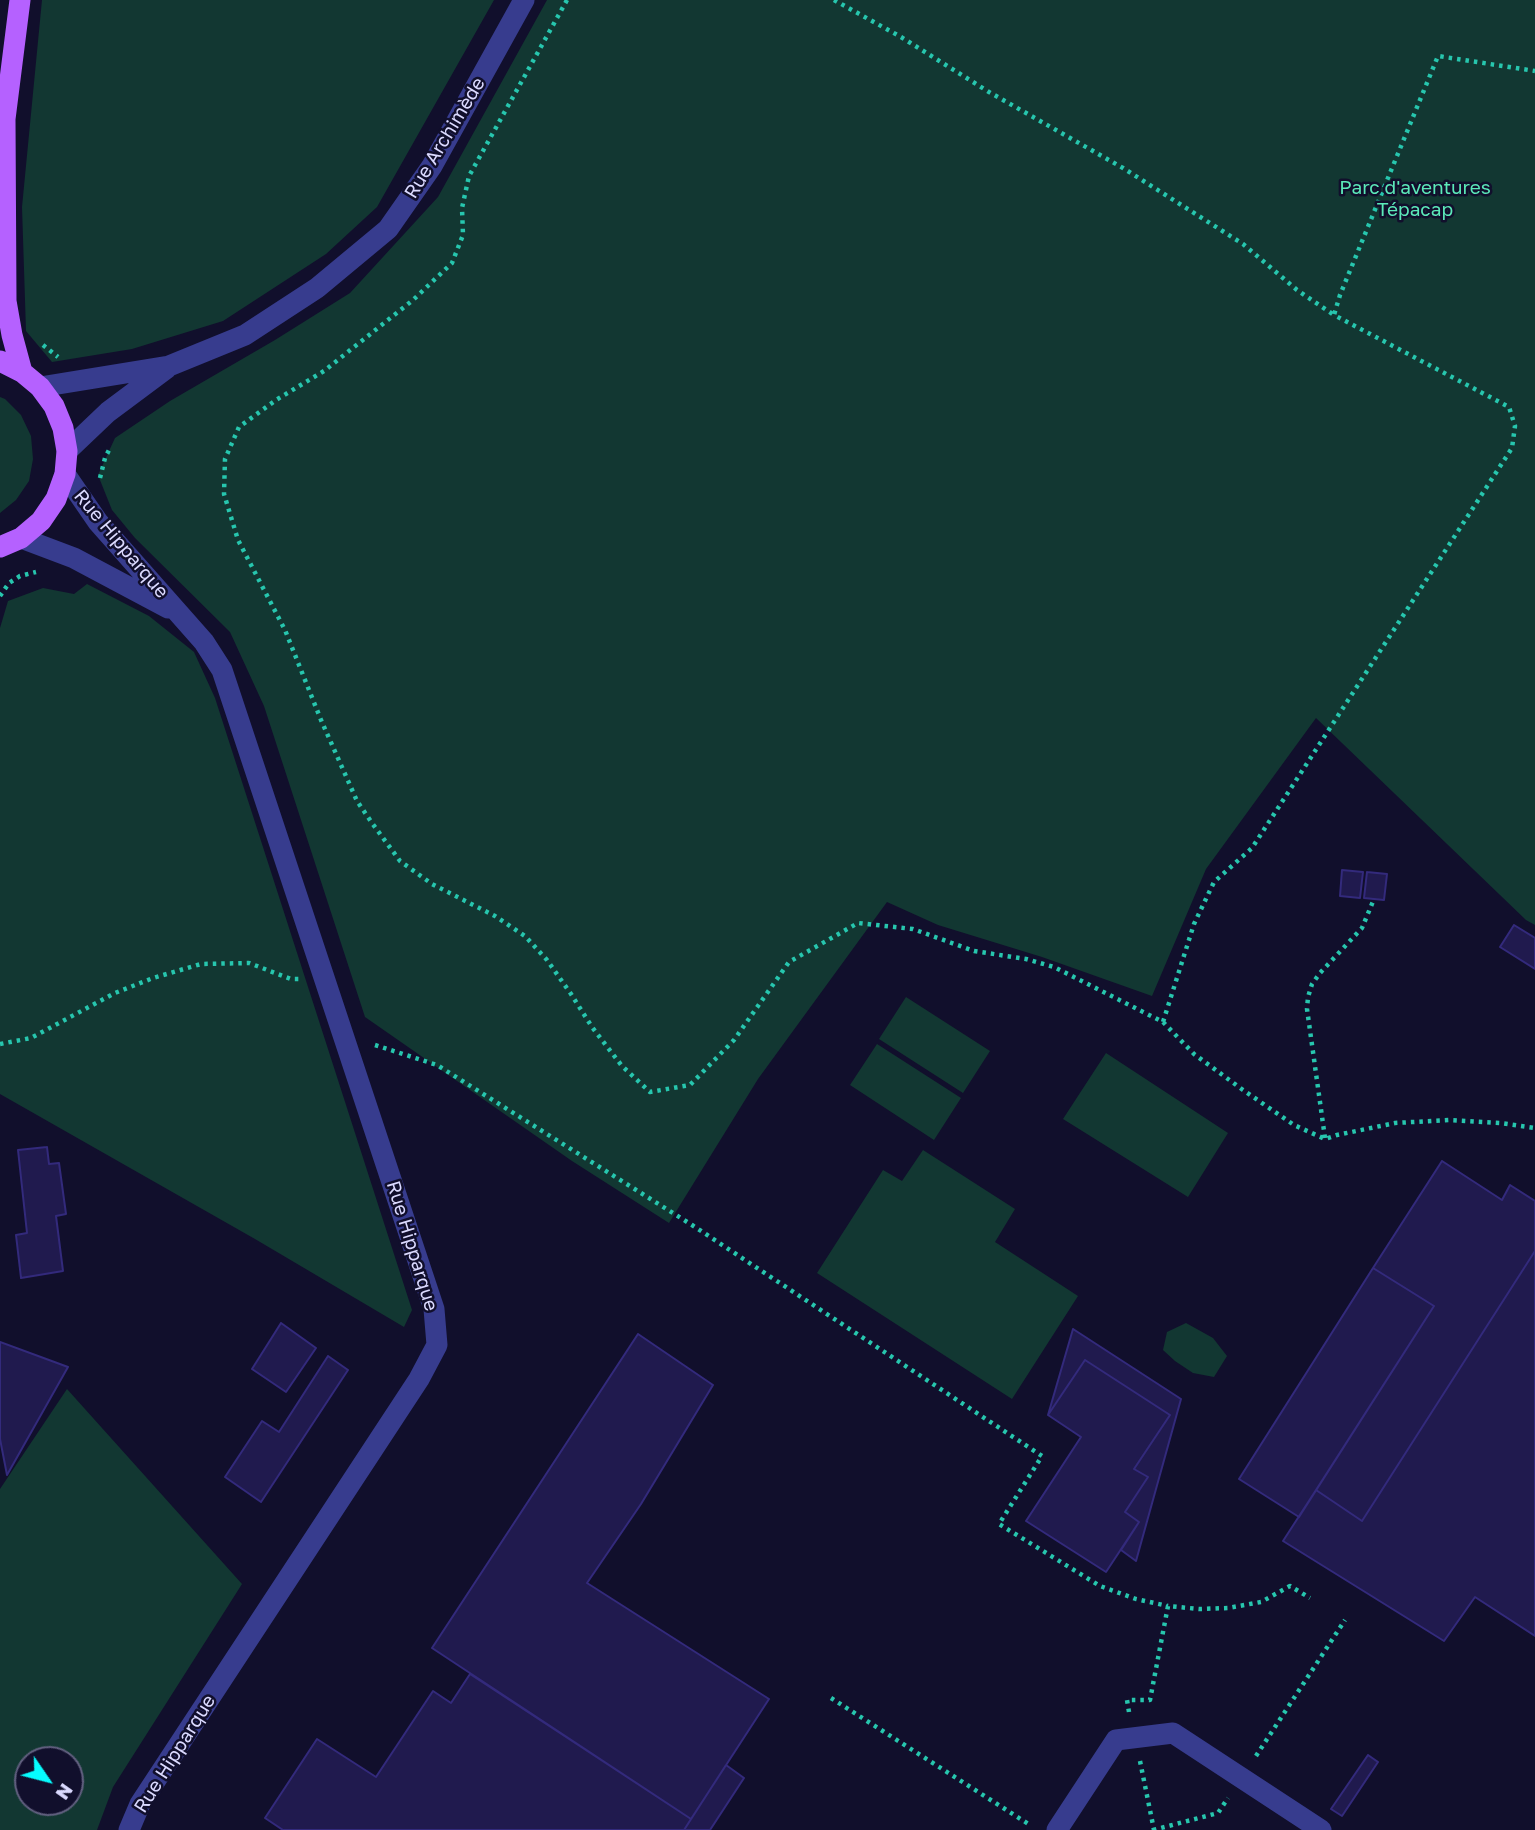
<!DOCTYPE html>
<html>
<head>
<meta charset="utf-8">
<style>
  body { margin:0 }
  #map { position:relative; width:1535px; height:1830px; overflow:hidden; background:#110f2c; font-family:"Golos Text",sans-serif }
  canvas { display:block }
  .north { position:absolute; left:14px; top:1746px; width:70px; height:70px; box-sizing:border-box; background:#110f2c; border:2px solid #626080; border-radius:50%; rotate:125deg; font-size:19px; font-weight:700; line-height:28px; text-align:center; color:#dbdaff }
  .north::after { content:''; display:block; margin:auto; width:24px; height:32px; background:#06fdff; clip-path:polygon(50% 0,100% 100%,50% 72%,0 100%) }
</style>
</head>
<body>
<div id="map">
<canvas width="1535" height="1830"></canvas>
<div class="north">N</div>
</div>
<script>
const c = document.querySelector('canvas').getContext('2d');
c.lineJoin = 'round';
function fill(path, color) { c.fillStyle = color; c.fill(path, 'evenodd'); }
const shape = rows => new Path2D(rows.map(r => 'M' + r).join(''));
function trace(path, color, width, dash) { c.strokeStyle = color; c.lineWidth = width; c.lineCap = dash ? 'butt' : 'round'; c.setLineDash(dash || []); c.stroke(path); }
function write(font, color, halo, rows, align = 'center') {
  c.font = font + ' "Golos Text",sans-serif'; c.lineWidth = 5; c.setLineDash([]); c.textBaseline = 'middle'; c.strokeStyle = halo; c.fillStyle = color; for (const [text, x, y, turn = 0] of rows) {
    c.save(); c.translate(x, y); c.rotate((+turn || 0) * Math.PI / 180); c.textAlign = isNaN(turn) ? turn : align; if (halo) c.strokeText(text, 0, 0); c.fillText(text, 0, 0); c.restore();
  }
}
fill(shape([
  [42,0,494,0,377,207,326,254,223,321,132,349,52,362,26,331,22,207],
  [547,0,1535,0,1535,925,1526,920,1316,718,1206,869,1152,996,1042,957,938,925,887,902,758,1079,669,1223,572,1161,365,1017,264,706,230,632,135,538,112,510,98,475,115,438,170,401,275,340,350,293,438,197],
  [0,397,5,399,21,415,31,436,33,459,29,481,16,500,0,513],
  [87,584,149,616,194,652,215,698,412,1310,404,1327,255,1239,0,1094,0,628,8,601,43,588,74,594],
  [906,997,990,1051,963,1093,879,1039],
  [877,1044,961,1098,934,1140,850,1085],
  [1106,1053,1228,1133,1188,1197,1063,1119],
  [923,1150,1015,1209,995,1242,1078,1296,1012,1399,817,1273,883,1170,902,1181],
  [1186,1323,1213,1338,1227,1356,1214,1377,1193,1373,1175,1361,1163,1350,1167,1332],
  [67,1389,242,1584,113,1787,97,1830,0,1830,0,1489],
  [28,1760,70,1760,70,1802,28,1802]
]), '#123732');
const building = shape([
  [1342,870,1363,872,1360,898,1340,896,1342,870],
  [1367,872,1387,874,1384,900,1364,898,1367,872],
  [1514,925,1535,938,1535,969,1500,947,1514,925],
  [47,1147,49,1164,59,1163,66,1214,56,1216,63,1271,21,1278,16,1235,27,1233,18,1150,47,1147],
  [1442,1161,1502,1200,1510,1185,1535,1201,1535,1251,1362,1521,1316,1490,1434,1306,1373,1268,1442,1161],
  [1535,1251,1535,1636,1475,1597,1444,1641,1283,1541,1316,1490,1362,1521,1535,1251],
  [1373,1268,1434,1306,1299,1517,1239,1479,1373,1268],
  [281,1323,316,1348,286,1392,252,1369,281,1323],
  [1073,1329,1181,1399,1136,1561,1121,1550,1139,1522,1125,1512,1148,1477,1134,1469,1170,1415,1085,1360,1048,1415,1073,1329],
  [638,1334,713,1385,641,1504,587,1583,769,1699,691,1819,432,1648,638,1334],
  [0,1342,68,1367,7,1475,0,1439,0,1342],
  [328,1356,348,1370,261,1502,225,1477,262,1421,279,1432,328,1356],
  [1085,1360,1170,1415,1134,1469,1148,1477,1125,1512,1139,1522,1106,1572,1026,1521,1081,1437,1048,1415,1085,1360],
  [470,1674,691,1819,684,1830,283,1830,265,1818,317,1739,376,1777,433,1691,451,1703,470,1674],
  [1368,1755,1378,1762,1342,1816,1331,1809,1368,1755],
  [726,1765,744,1778,710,1830,684,1830,726,1765]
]);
fill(building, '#201a4e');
trace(building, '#332a7c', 2);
trace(shape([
  [567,0,469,176,462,208,463,235,452,263,413,300,324,371,276,400,239,427,225,459,224,494,238,540,285,630,321,720,357,801,372,823,400,861,432,884,495,916,525,936,547,960,571,994,592,1027,622,1066,650,1092,690,1085,734,1040,789,962,858,923,913,929,974,951,1026,959,1054,967,1163,1022,1194,924,1214,882,1252,848,1512,448,1515,426,1509,407,1334,315,1340,295,1438,56,1535,71],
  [834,0,901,37,989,92,1123,168,1243,244,1297,290,1334,315],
  [43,345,58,357],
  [100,478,105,458,109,450],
  [0,596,9,583,20,576,36,572],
  [1163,1022,1194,1054,1243,1090,1294,1125,1325,1139,1337,1135,1395,1123,1449,1120,1500,1123,1535,1128],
  [0,1044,31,1038,115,993,153,978,201,964,249,963,291,979,299,979],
  [375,1045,437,1065,692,1225,1042,1456,999,1524,1100,1586,1136,1599,1168,1606],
  [1325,1138,1307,1009,1308,997,1312,984,1320,973,1362,928,1374,899],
  [831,1698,1030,1825],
  [1129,1712,1127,1700,1150,1700,1168,1606,1199,1609,1228,1608,1261,1602,1290,1586,1310,1598],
  [1256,1756,1345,1620],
  [1140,1761,1154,1830],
  [1153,1830,1218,1813,1228,1798]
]), '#27c6ae', 4.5, [3.5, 5]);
trace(shape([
  [40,387,169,366,245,335,317,288,388,229,432,166,524,0],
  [67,451,108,412,167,368],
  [65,474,98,522,204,642,222,670,434,1309,437,1345,419,1379,140,1804,129,1830],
  [21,538,74,558,168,608],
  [1057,1830,1116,1740,1173,1733,1321,1830]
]), '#373c8e', 21);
trace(shape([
  [5,119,6,301,12,335,22,372],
  [2,132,5,119,20,0],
  [0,361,22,372,40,387,54,406,63,428,67,451,65,474,56,499,41,521,21,538,0,547]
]), '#b561ff', 21);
write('19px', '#dbdaff', '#110f2c', [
  ["Rue Archimède",445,138,-59],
  ["Rue Hipparque",121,544,50],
  ["Rue Hipparque",412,1246,73],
  ["Rue Hipparque",175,1754,-58]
]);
write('19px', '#5ce9b9', '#110f2c', [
  ["Parc d'aventures",1415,188],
  ["Tépacap",1415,210]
]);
</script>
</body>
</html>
